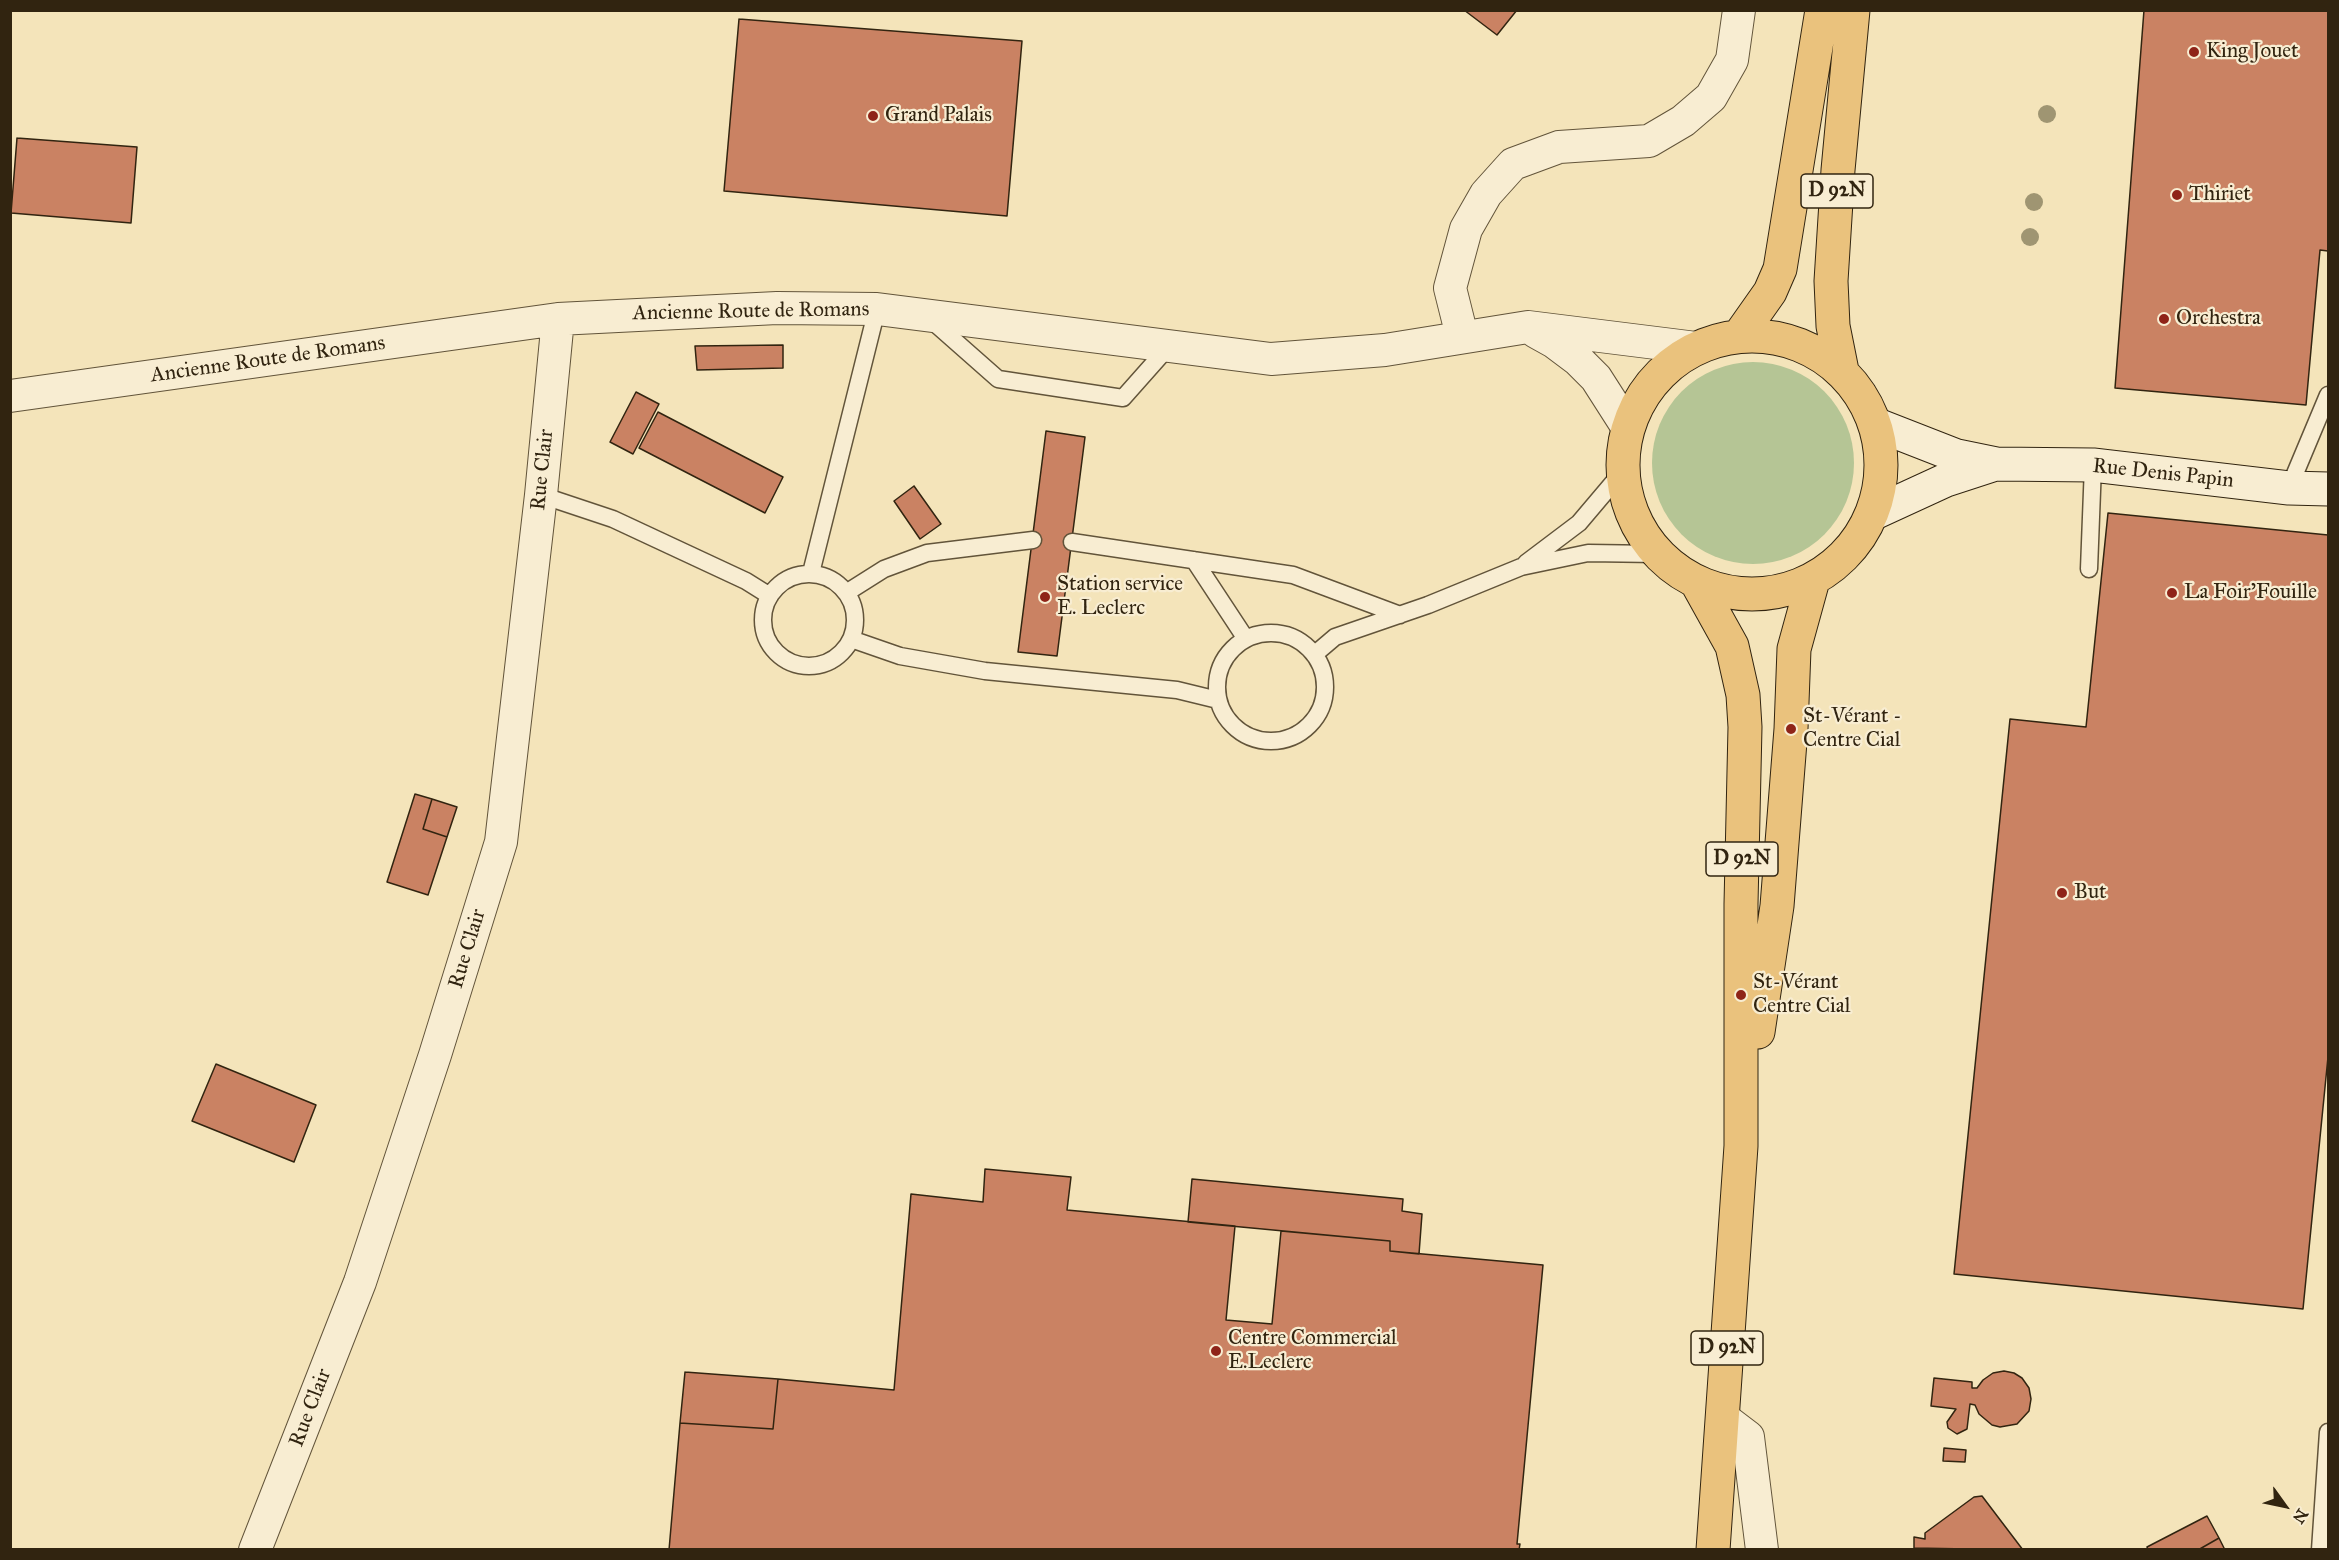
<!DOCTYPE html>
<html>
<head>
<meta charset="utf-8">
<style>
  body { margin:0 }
  #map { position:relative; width:2339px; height:1560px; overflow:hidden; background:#f4e4ba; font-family:"IM FELL Great Primer",serif }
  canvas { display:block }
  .frame { position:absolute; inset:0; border:12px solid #312410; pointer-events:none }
  .north { position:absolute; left:2255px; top:1476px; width:60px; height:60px; -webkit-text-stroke:4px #f8edd2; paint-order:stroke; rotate:123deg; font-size:16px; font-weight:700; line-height:24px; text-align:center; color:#312410 }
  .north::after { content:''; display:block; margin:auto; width:21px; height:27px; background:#312410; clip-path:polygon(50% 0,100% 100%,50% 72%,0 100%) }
</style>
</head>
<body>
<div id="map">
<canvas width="2339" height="1560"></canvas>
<div class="frame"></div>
<div class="north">N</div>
</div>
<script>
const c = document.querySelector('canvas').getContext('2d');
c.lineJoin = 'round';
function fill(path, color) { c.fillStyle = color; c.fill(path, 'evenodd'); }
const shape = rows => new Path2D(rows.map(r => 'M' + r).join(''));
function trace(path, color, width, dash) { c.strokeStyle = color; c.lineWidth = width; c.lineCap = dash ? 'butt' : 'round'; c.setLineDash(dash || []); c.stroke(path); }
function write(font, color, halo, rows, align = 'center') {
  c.font = font + ' "IM FELL Great Primer",serif'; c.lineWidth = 4.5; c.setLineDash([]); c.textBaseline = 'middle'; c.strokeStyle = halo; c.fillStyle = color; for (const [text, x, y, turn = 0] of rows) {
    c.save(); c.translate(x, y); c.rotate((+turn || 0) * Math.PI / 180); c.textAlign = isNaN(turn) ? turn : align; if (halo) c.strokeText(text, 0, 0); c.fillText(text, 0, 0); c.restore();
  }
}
fill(shape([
  '1652 463a101 101 0 1 1 202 0a101 101 0 1 1-202 0Z'
]), '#b5c595');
const building = shape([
  [1464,10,1517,10,1497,35,1464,10],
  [2144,10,2328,10,2328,251,2320,250,2306,405,2115,388,2144,10],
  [739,19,1022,41,1007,216,724,191,739,19],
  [17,138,137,147,131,223,11,213,17,138],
  [783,345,783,368,697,370,695,346,783,345],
  [636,392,659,404,633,454,610,442,636,392],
  [658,412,783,477,765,513,639,448,658,412],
  [1046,431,1085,437,1057,656,1018,652,1046,431],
  [914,486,941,524,920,539,894,501,914,486],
  [2108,513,2328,535,2328,1057,2303,1309,1954,1274,2010,719,2086,727,2108,513],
  [415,794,432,799,423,829,447,837,428,895,387,882,415,794],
  [432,799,457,807,447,837,423,829,432,799],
  [216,1064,316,1105,294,1162,192,1121,216,1064],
  [985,1169,1071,1177,1067,1210,1235,1226,1226,1320,1272,1324,1281,1231,1390,1241,1390,1251,1543,1265,1517,1544,1520,1544,1519,1550,669,1550,680,1423,773,1429,778,1379,894,1390,911,1194,983,1202,985,1169],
  [1192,1179,1403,1199,1402,1211,1422,1214,1419,1254,1390,1251,1390,1241,1188,1222,1192,1179],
  [2004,1371,2014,1373,2022,1378,2029,1388,2031,1399,2029,1411,2017,1424,2000,1427,1992,1425,1979,1414,1975,1405,1970,1404,1967,1429,1957,1434,1948,1428,1947,1422,1956,1409,1931,1406,1934,1378,1972,1382,1972,1388,1977,1388,1983,1380,1993,1373,2004,1371],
  [685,1372,778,1379,773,1429,680,1423,685,1372],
  [1944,1448,1966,1450,1965,1462,1943,1461,1944,1448],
  [1982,1496,2023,1550,1914,1548,1914,1537,1925,1539,1925,1533,1974,1497,1982,1496],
  [2207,1516,2219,1538,2198,1550,2148,1550,2147,1547,2207,1516],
  [2219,1538,2225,1550,2198,1550,2219,1538]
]);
fill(building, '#ca8263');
trace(building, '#312410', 1.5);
const lane = shape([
  [930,319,998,379,1123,398,1170,345],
  [2289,488,2328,395],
  [541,495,613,519,746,581,770,596],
  [1072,542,1293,575,1400,615],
  [1194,560,1246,639],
  [1526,563,1579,523,1623,471],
  [2089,569,2093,465],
  [811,573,877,309],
  '763 620a46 46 0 1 1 92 0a46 46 0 1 1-92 0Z',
  [846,593,884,569,927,553,1033,540],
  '1217 687a54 54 0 1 1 108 0a54 54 0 1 1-108 0Z',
  [851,639,900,656,985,671,1177,690,1218,700],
  [1315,654,1335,637,1428,605,1521,567,1588,553,1657,554],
  [2320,1550,2328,1432]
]);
const street = shape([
  [1536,332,1554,342,1578,360,1596,378,1628,428],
  [1462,336,1450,288,1466,229,1486,194,1513,164,1559,147,1649,141,1683,121,1711,97,1732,60,1739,10],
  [10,396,558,319,777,308,877,309,1271,359,1385,350,1528,327,1696,348],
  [1723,1418,1748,1437,1762,1550],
  [255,1550,360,1282,435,1055,501,842,541,495,558,319]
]);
const secondary = shape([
  [1875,424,1957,456,1996,464,2093,465,2289,488,2328,489],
  [1872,514,1946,480,1992,465]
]);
const primary = shape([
  '1623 465a129 129 0 1 1 258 0a129 129 0 1 1-258 0Z',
  [1739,336,1770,292,1780,269,1822,10],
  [1842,371,1833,326,1831,281,1838,170,1853,10],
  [1697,583,1732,646,1743,695,1745,727,1741,904,1741,1146,1713,1550],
  [1758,1032,1777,906,1791,729,1794,649,1813,580]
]);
trace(lane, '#62543a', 19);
trace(street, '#62543a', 34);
trace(secondary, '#312410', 35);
trace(primary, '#312410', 35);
trace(lane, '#f8edd2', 16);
trace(street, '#f8edd2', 32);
trace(secondary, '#f8edd2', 33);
trace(primary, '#eac27d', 33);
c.fillStyle = '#9f9572';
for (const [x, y] of [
  [2047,114],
  [2034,202],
  [2030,237]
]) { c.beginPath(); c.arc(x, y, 9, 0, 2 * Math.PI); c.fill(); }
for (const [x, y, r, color] of [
  [2194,52,6,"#8f2418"],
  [873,116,6,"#8f2418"],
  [2177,195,6,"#8f2418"],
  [2164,319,6,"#8f2418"],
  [2172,593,6,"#8f2418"],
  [1045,597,6,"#8f2418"],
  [1791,729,6,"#8f2418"],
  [2062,893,6,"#8f2418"],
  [1741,995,6,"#8f2418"],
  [1216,1351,6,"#8f2418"]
]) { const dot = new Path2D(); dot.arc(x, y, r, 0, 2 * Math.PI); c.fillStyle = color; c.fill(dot); trace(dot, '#f8edd2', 2); }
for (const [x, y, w] of [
  [1837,191,72],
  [1742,859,72],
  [1727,1348,72]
]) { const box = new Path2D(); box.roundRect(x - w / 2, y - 17, w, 34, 4.5); c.fillStyle = '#f8edd2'; c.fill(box); trace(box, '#312410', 1.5); }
write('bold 20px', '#312410', null, [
  ["D 92N",1837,191],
  ["D 92N",1742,859],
  ["D 92N",1727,1348]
]);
write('21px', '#312410', '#f8edd2', [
  ["King Jouet",2206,52],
  ["Grand Palais",885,116],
  ["Thiriet",2189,195],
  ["Orchestra",2176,319],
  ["Station service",1057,585],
  ["E. Leclerc",1057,609],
  ["La Foir'Fouille",2184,593],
  ["St-Vérant -",1803,717],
  ["Centre Cial",1803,741],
  ["But",2074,893],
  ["St-Vérant",1753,983],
  ["Centre Cial",1753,1007],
  ["Centre Commercial",1228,1339],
  ["E.Leclerc",1228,1363]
], 'left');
write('21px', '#312410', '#f8edd2', [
  ["Ancienne Route de Romans",751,312,-1],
  ["Ancienne Route de Romans",268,360,-8],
  ["Rue Clair",543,470,-84],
  ["Rue Denis Papin",2163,474,6],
  ["Rue Clair",468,949,-73],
  ["Rue Clair",311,1408,-69]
]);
</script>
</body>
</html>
